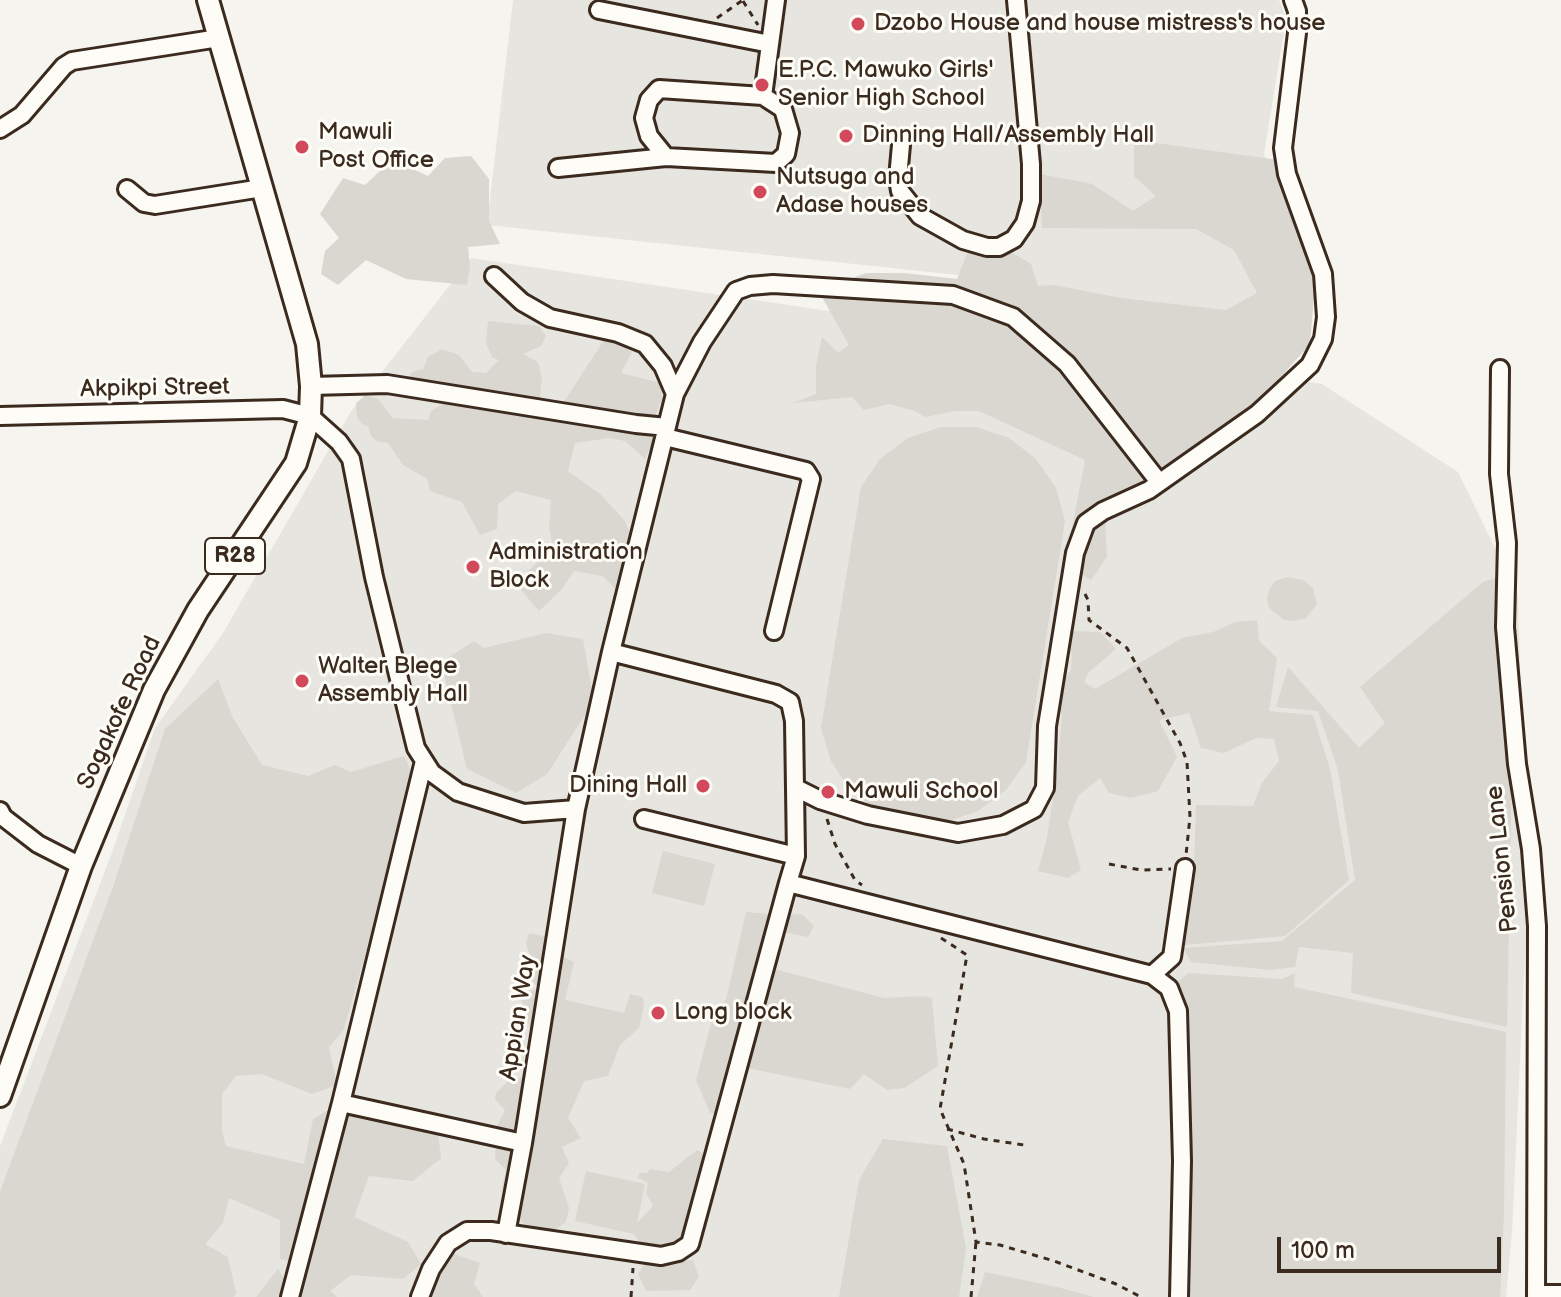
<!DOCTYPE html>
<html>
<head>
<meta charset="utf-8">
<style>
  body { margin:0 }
  #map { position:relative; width:1561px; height:1297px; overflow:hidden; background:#f5f4ee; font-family:"Balsamiq Sans",sans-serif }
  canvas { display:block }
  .scale { position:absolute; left:1277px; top:1237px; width:224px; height:36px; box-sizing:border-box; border:4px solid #3b2a1e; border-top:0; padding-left:10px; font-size:24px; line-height:28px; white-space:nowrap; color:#3b2a1e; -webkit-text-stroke:6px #fdfcf7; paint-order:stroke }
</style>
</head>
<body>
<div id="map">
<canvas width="1561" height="1297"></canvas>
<div class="scale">100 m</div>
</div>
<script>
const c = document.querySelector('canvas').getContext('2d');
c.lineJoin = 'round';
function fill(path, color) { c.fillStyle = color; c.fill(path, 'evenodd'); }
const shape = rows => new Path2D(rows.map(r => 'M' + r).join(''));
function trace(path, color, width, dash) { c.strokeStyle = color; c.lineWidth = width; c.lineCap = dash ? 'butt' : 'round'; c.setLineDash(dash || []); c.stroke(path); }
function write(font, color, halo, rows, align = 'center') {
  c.font = font + ' "Balsamiq Sans",sans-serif'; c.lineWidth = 6; c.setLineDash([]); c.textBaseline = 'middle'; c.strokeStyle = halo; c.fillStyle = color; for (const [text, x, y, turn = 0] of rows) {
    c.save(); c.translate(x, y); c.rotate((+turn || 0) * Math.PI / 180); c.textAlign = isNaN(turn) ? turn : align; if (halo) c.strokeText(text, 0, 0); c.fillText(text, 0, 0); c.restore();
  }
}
fill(shape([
  [513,0,1279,0,1286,19,1264,154,1293,236,1279,275,1238,319,1028,297,986,278,487,225],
  [471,258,1322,384,1458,472,1518,595,1527,910,1512,1232,1506,1297,0,1297,0,1146,111,855,155,728,223,633,350,413]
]), '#e7e5df');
fill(shape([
  [1134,140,1279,160,1316,272,1310,344,1214,453,1104,501,1107,557,1091,580,1065,564,1085,460,979,411,955,411,925,417,915,411,889,404,864,410,852,397,793,403,816,394,816,366,822,337,838,353,849,345,823,299,831,286,866,273,904,273,957,279,967,254,975,250,1007,250,1031,264,1038,286,1054,285,1121,298,1226,310,1257,293,1234,250,1196,229,1042,228,1040,174,1092,184,1133,211,1156,196,1134,176],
  [471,156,489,179,489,221,500,244,468,247,470,267,467,285,406,279,366,260,338,285,321,274,325,251,339,238,320,214,343,178,365,185,385,166,413,169,428,176,445,158],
  [488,321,539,326,546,336,541,346,523,354,538,362,542,378,540,396,557,420,562,405,604,340,617,340,632,352,621,373,661,383,662,398,650,430,653,441,645,459,625,441,609,438,575,443,568,471,600,494,625,521,634,544,625,576,615,588,602,576,574,571,562,589,539,611,521,590,523,577,544,555,561,553,552,542,549,528,551,500,516,491,498,504,497,529,480,535,462,502,430,491,427,479,403,465,388,443,377,441,371,436,368,426,362,424,357,418,356,403,366,395,378,399,393,418,428,420,431,411,448,401,445,394,428,401,409,399,406,382,412,372,423,369,428,357,442,349,459,355,472,372,486,373,499,360,493,358,486,344],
  [941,427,976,427,1009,438,1036,459,1056,488,1065,521,1026,762,1006,790,978,811,946,822,911,821,878,810,850,790,831,761,821,728,861,487,880,459,908,438],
  [1288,577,1303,580,1313,588,1317,604,1306,618,1295,621,1284,620,1269,608,1267,598,1270,588,1275,581],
  [1499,577,1515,598,1507,1027,1351,993,1353,953,1299,947,1295,967,1271,970,1191,962,1183,948,1282,941,1355,880,1338,770,1318,711,1276,707,1288,667,1359,748,1385,723,1360,687,1483,582],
  [1257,620,1259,641,1277,658,1269,711,1313,715,1330,769,1349,880,1285,936,1185,945,1194,870,1196,805,1253,806,1262,783,1279,761,1274,739,1256,738,1224,753,1201,748,1189,713,1159,720,1177,757,1158,791,1131,798,1109,793,1100,778,1078,796,1068,822,1081,870,1068,878,1038,871,1047,838,1058,765,1062,715,1058,705,1058,688,1071,670,1072,656,1068,641,1073,631,1100,632,1116,649,1088,673,1084,682,1095,689,1182,638,1213,632,1235,622],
  [546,633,583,639,594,701,547,774,516,793,467,769,441,662,474,641,484,648],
  [218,679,233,718,262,765,308,776,335,765,351,772,404,756,415,779,344,1029,329,1047,337,1085,312,1094,262,1074,236,1076,222,1094,222,1131,226,1146,304,1164,313,1119,352,1096,436,1115,441,1158,413,1181,369,1176,354,1217,408,1242,421,1264,403,1279,351,1275,330,1291,337,1297,256,1297,278,1269,288,1285,301,1291,308,1265,280,1259,280,1220,229,1198,223,1223,205,1244,228,1257,236,1292,234,1297,0,1297,0,1192,113,887,165,729],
  [663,851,715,864,704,906,652,893],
  [746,912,780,915,802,914,814,926,808,937,779,931,770,968,884,998,924,996,932,998,938,1066,904,1088,887,1090,864,1074,850,1089,742,1067,730,1114,710,1113,696,1080,714,1012,726,1000],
  [529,933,552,938,557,954,574,962,565,1000,624,1013,630,994,643,997,644,1005,639,1028,620,1045,608,1076,584,1081,568,1118,581,1138,562,1147,569,1163,559,1178,569,1208,566,1222,551,1232,529,1228,516,1216,517,1207,502,1188,506,1170,495,1159,496,1148,489,1143,505,1110,495,1099,496,1093,508,1081,529,1075,540,1049,531,1032,520,995,538,988,529,976,533,964,526,944],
  [1188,973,1282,979,1295,973,1294,987,1506,1032,1504,1215,1500,1297,1184,1297,1174,985],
  [883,1139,947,1146,966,1248,959,1297,839,1297,859,1180],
  [697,1150,720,1163,683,1252,644,1249,634,1234,575,1221,586,1171,645,1184,637,1223,653,1206,646,1193,648,1183,638,1178,639,1173,647,1173,650,1169,669,1172],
  [454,1254,480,1263,474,1284,483,1297,425,1297,441,1262],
  [693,1260,699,1277,690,1290,646,1291,638,1274,645,1264],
  [985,1272,1057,1287,1094,1297,977,1297]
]), '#dad6d0');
const minor = shape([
  [599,10,770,44],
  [0,129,22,115,64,66,72,61,219,38],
  [901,145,898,178,900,191,920,216,963,240,987,247,999,247,1014,239,1025,223,1031,201,1031,164,1016,0],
  [666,157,776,163,786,154,790,133,783,109,763,96],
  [558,168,666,157,649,136,644,118,649,100,659,89,763,96,776,0],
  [127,189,144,203,155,205,262,188],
  [494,276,522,302,550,318,618,333,645,344,663,366,675,394],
  [1500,369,1499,474,1507,543,1505,627,1517,764,1531,849,1537,926,1536,1297],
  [311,386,387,384,636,424,667,427],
  [0,416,283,409,310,416,339,442,351,459,374,577,416,748,432,773,458,792,524,813,576,809,611,652,675,394,702,342,736,291,750,286,773,284,953,295,1013,317,1067,364,1159,482],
  [665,437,806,471,811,479,774,631],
  [611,652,776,694,790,702,794,721,796,856,788,883,1152,975,1169,988,1178,1011,1182,1161,1179,1297],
  [424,761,341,1103,523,1143],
  [796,788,820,800,868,815,958,833,1003,825,1034,809,1045,788,1047,726,1075,553,1086,523,1103,511,1149,490,1257,414,1310,365,1323,339,1326,317,1323,274,1287,174,1283,148,1297,33,1297,11,1293,0],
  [0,811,3,817,38,844,81,866],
  [644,819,796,856],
  [1152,975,1172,957,1185,868],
  [506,1234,523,1143,576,809],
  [1537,1294,1561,1294],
  [290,1297,341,1103],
  [420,1297,431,1269,448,1243,467,1231,491,1231,661,1256,678,1252,690,1244,788,883]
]);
const major = shape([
  [0,1096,81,866,154,690,198,610,296,463,310,416,311,386,307,344,208,0]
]);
trace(minor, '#3b2a1e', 22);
trace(major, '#3b2a1e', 26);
trace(shape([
  [743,1,758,25],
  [717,18,743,0],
  [1085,594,1088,600,1089,620,1127,648,1180,743,1187,762,1190,817,1186,855],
  [827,819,835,844,855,880,862,885],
  [1109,864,1141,870,1171,869],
  [941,938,967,955,940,1109,964,1164,976,1242,1000,1245,1054,1261,1116,1284,1141,1297],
  [947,1129,984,1139,1024,1145],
  [631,1297,633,1268],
  [971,1297,976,1242]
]), '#3b2a1e', 3, [6, 6]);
trace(minor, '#fdfcf7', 16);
trace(major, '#fdfcf7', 20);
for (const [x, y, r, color] of [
  [858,24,8,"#d1495b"],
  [762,85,8,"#d1495b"],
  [846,136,8,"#d1495b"],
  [302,147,8,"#d1495b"],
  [760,192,8,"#d1495b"],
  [473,567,8,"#d1495b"],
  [302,681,8,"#d1495b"],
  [703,786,8,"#d1495b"],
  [828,792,8,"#d1495b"],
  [658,1013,8,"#d1495b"]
]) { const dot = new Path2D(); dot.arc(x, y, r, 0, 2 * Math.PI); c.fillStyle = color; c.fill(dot); trace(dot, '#fdfcf7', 3); }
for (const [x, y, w] of [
  [235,556,60]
]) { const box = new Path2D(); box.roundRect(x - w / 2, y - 18, w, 36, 6); c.fillStyle = '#fdfcf7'; c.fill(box); trace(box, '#3b2a1e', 2); }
write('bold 22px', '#3b2a1e', null, [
  ["R28",235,556]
]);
write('24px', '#3b2a1e', '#fdfcf7', [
  ["Dzobo House and house mistress's house",874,24],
  ["E.P.C. Mawuko Girls'",778,71],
  ["Senior High School",778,99],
  ["Mawuli",318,133],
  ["Post Office",318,161],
  ["Dinning Hall/Assembly Hall",862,136],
  ["Nutsuga and",776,178],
  ["Adase houses",776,206],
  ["Administration",489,553],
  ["Block",489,581],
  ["Walter Blege",318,667],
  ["Assembly Hall",318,695],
  ["Dining Hall",687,786,"right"],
  ["Mawuli School",844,792],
  ["Long block",674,1013]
], 'left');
write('24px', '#3b2a1e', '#fdfcf7', [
  ["Akpikpi Street",155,389,-1],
  ["Sogakofe Road",120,713,-65],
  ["Pension Lane",1503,859,-96],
  ["Appian Way",519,1018,-81]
]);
</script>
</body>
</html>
